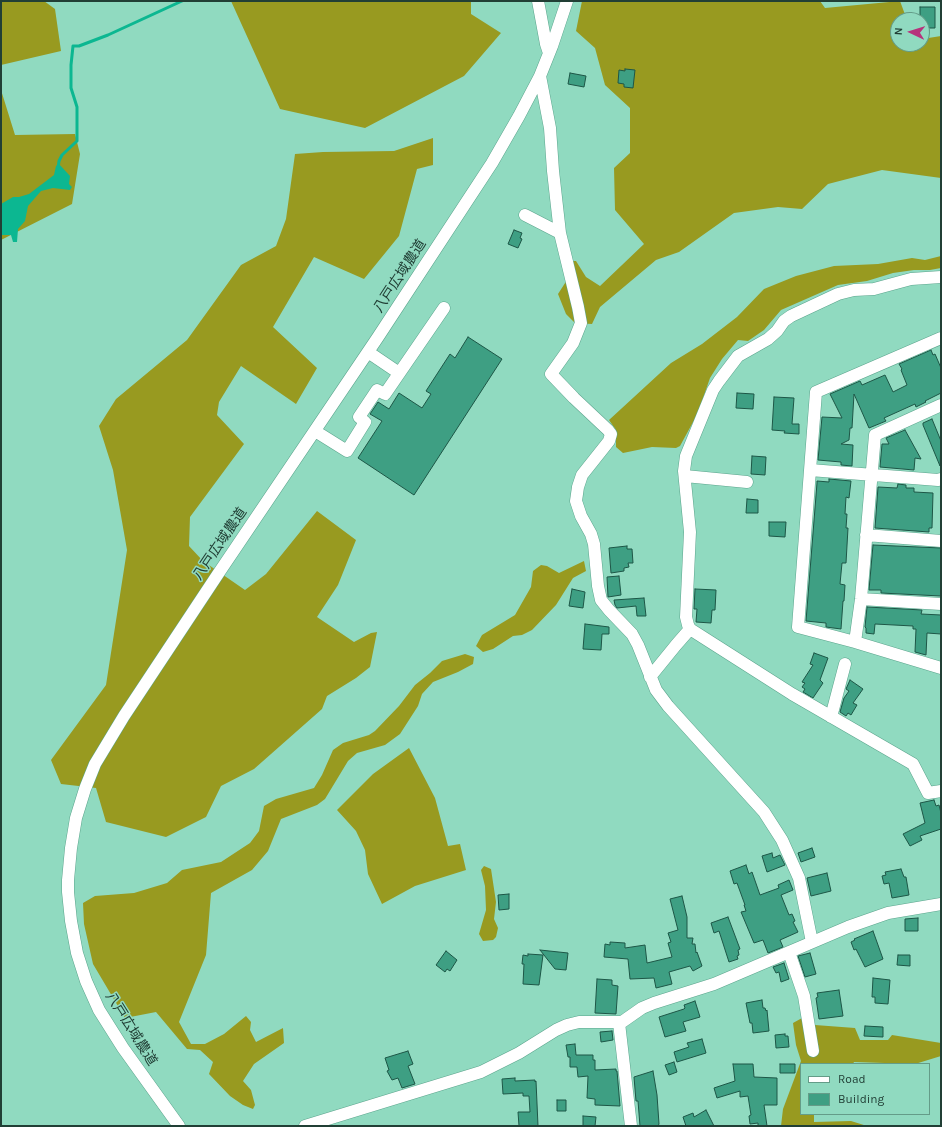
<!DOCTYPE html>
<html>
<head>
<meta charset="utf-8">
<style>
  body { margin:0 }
  #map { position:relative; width:942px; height:1127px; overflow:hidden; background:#90dac0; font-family:Karla,sans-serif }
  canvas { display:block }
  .frame { position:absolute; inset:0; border:2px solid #213f35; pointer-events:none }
  .legend { position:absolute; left:800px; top:1063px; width:130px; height:52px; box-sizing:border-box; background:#90dac0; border:1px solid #649c88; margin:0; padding:5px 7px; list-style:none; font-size:12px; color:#213f35 }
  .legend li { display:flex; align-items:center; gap:8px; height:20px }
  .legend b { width:20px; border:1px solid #649c88 }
  .north { position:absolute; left:890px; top:12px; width:40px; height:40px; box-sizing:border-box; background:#90dac0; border:1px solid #649c88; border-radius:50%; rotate:274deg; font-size:11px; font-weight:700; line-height:16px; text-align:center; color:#213f35 }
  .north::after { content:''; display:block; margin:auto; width:14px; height:18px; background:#b6337c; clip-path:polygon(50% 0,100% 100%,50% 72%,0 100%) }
</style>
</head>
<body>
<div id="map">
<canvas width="942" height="1127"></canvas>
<div class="frame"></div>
<ul class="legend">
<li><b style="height:5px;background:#fff"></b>Road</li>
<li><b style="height:11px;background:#3e9f83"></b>Building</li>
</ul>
<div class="north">N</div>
</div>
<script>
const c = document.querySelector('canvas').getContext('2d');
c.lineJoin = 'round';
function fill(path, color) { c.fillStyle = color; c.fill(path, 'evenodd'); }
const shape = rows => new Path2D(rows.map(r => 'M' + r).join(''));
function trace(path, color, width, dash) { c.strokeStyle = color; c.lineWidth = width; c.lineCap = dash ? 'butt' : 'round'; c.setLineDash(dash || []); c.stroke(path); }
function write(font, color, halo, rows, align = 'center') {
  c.font = font + ' Karla,"Noto Sans JP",sans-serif'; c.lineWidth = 3; c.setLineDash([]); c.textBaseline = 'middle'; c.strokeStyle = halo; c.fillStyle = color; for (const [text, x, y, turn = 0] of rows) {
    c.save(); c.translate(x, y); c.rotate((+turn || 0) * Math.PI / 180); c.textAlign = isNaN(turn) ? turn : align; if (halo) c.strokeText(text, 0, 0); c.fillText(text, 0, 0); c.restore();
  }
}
fill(shape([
  [1,1,44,1,55,9,61,51,1,65],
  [231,1,471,1,471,14,501,33,464,76,365,128,280,109],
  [582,1,820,1,825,8,900,1,907,20,898,20,898,44,922,44,922,39,941,36,941,178,882,170,828,184,802,209,778,207,734,213,679,252,656,260,600,307,592,324,575,323,566,314,558,294,567,280,569,261,576,261,586,277,600,286,644,244,615,210,614,168,630,153,630,108,605,85,595,48,576,31],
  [1,90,15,135,75,134,80,154,72,204,1,240],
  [433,138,433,165,417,169,399,236,364,279,314,257,273,327,317,368,296,404,241,366,219,402,217,415,244,444,190,517,189,546,203,561,245,590,266,574,317,511,356,540,338,585,317,617,354,642,371,633,377,632,370,667,356,678,327,696,322,709,254,769,221,786,206,817,166,837,106,822,96,788,61,784,51,760,106,685,127,550,113,470,99,426,116,399,187,340,241,265,276,246,286,219,295,154,323,152,394,151],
  [941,256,941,268,930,270,914,270,893,273,867,281,838,285,781,310,764,330,748,341,738,340,722,359,710,378,698,413,680,446,676,448,652,447,623,453,616,447,616,430,609,420,671,363,702,344,737,317,764,289,796,276,834,266,878,264,912,258,925,260],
  [584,561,586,571,573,578,556,605,532,630,522,635,513,636,493,649,483,652,476,646,482,635,515,615,531,587,533,571,541,565,547,566,559,573],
  [465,654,474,657,473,664,458,672,433,682,422,694,418,706,400,734,385,745,357,753,348,761,325,799,317,805,281,819,268,851,252,870,211,893,206,955,179,1022,191,1044,205,1044,224,1034,246,1016,251,1022,250,1030,256,1042,283,1028,284,1043,254,1064,243,1081,251,1090,255,1105,253,1109,243,1105,230,1096,209,1074,213,1062,200,1050,187,1049,156,1012,125,1018,93,964,84,924,83,903,95,896,134,893,167,883,182,870,221,862,250,843,259,831,264,806,276,799,314,788,322,775,333,750,343,743,369,735,375,731,399,706,415,685,430,673,442,661],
  [409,748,435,798,448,846,460,844,466,870,415,886,382,904,368,874,365,850,356,831,337,810,373,774],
  [484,866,491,869,496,902,494,919,498,928,496,937,493,940,483,941,479,934,486,910,485,886,481,870],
  [802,1018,815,1025,855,1028,860,1040,888,1040,892,1035,941,1043,941,1056,915,1064,854,1062,853,1064,801,1064,801,1114,814,1114,814,1122,851,1121,867,1126,781,1126,783,1109,801,1061,796,1045,793,1023]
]), '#989a20');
fill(shape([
  [59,164,70,176,69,184,72,187,70,190,53,188,41,191,28,206,25,221,18,229,17,242,13,242,11,235,1,235,1,204,13,197,19,197,29,194,54,175,56,166]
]), '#0cb791');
trace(shape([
  [58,168,59,161,62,155,77,141,77,107,71,88,71,65,73,46,79,46,108,35,182,1]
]), '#0cb791', 3);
const building = shape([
  [920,7,935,7,935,28,922,28,922,20,920,20,920,7],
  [625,69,635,70,633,88,624,87,624,84,618,83,619,70,625,71,625,69],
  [570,73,586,76,584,87,568,84,570,73],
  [514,230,522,233,520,238,522,239,518,248,508,244,514,230],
  [468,337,502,359,414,495,358,458,382,421,370,414,378,402,389,409,399,393,422,408,431,394,426,391,450,354,455,358,468,337],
  [931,350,933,355,935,354,941,368,941,393,925,401,926,402,916,407,915,404,884,418,886,421,869,428,854,394,852,428,850,428,849,440,841,444,853,445,852,466,841,465,841,462,818,460,822,417,842,418,830,394,860,381,862,385,885,375,893,392,907,385,901,370,902,369,899,364,931,350],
  [737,393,754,394,753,409,736,408,737,393],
  [774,397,794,398,792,424,799,424,799,434,784,433,785,431,772,430,774,397],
  [932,419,941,441,940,466,923,425,923,423,932,419],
  [905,430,921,459,915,458,914,470,880,467,882,444,889,444,886,438,905,430],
  [752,456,766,457,765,475,751,474,752,456],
  [829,479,851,481,849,498,846,497,845,514,847,514,846,528,848,528,846,563,842,563,840,584,845,585,844,601,843,601,841,629,826,627,826,623,806,621,817,483,817,481,829,482,829,479],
  [898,484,906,485,906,488,914,488,914,492,933,493,932,528,929,528,929,532,875,528,878,487,897,488,898,484],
  [747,499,758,500,758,513,746,513,747,499],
  [769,522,786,522,785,537,769,536,769,522],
  [873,545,941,548,941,596,881,593,881,590,869,590,873,545],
  [627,546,627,549,632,549,633,563,628,563,629,567,624,568,624,571,611,573,609,548,627,546],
  [619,576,621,595,608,597,607,577,619,576],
  [572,589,585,592,583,608,569,606,572,589],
  [695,589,716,590,715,610,712,610,711,623,696,622,697,609,694,609,695,589],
  [644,598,646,616,637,616,636,606,617,608,615,605,614,600,644,598],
  [867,607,922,610,921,614,941,615,941,634,927,633,926,655,915,652,916,629,913,629,913,626,875,624,874,634,866,633,866,628,865,627,867,607],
  [585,624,609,627,609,634,602,634,601,650,583,649,585,624],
  [814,653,828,658,820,680,823,683,813,698,803,692,805,689,802,687,805,683,802,682,813,665,810,664,814,653],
  [850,680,863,689,853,703,857,705,851,715,848,713,846,716,840,712,844,698,849,691,846,689,850,680],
  [934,800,936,806,939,805,941,813,941,829,920,836,922,840,910,846,903,834,925,823,920,803,934,800],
  [812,848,815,857,801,862,798,853,812,848],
  [772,853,773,858,780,855,785,865,767,872,762,856,772,853],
  [746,865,749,874,752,872,760,895,779,888,778,885,789,880,793,890,781,895,789,915,792,914,795,921,793,922,798,932,780,940,783,947,768,953,763,940,754,943,741,912,746,911,744,905,745,905,737,883,734,884,730,871,746,865],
  [901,869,904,877,906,877,909,895,892,898,889,883,884,884,882,876,886,875,885,872,901,869],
  [827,873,831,891,811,896,807,878,827,873],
  [509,894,509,909,499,910,498,895,509,894],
  [682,896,687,917,687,938,693,938,692,944,695,944,696,953,697,952,702,966,693,971,690,966,669,972,672,984,656,988,654,978,630,979,628,959,604,957,605,944,610,945,610,942,625,943,625,948,645,945,647,963,672,957,668,943,671,942,668,933,678,930,670,899,682,896],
  [728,917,740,949,738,950,739,955,737,956,738,959,729,962,719,931,714,933,711,923,728,917],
  [918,918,918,931,905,931,905,919,918,918],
  [873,931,883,959,865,967,856,949,854,950,851,942,855,940,854,939,873,931],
  [540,950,568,953,566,970,555,969,540,950],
  [446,951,457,960,450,971,447,969,445,972,436,965,446,951],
  [810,953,816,974,805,977,798,956,810,953],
  [528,954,543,955,539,985,523,984,524,964,522,964,523,955,528,956,528,954],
  [898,955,910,955,910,966,897,965,898,955],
  [784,963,789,979,781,982,779,972,776,973,773,967,784,963],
  [873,978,890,980,888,1004,875,1003,875,997,872,997,873,978],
  [597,979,612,980,612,985,618,986,616,1014,595,1013,597,979],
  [839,990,843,1016,819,1019,816,998,818,997,817,993,839,990],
  [762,1000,763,1008,765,1008,766,1011,767,1010,769,1031,753,1033,752,1023,750,1023,746,1003,762,1000],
  [695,1001,700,1017,683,1022,686,1031,665,1037,659,1017,684,1009,685,1008,684,1005,695,1001],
  [865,1026,883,1027,883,1037,864,1036,865,1026],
  [612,1031,613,1040,601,1042,600,1032,612,1031],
  [785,1034,785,1036,788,1036,789,1047,776,1048,775,1035,785,1034],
  [702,1039,706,1053,677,1062,674,1052,689,1047,687,1043,702,1039],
  [575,1044,576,1055,593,1055,593,1060,595,1060,595,1070,616,1069,616,1071,617,1071,620,1106,595,1105,595,1099,587,1098,588,1076,578,1077,577,1067,570,1067,570,1057,568,1057,566,1045,575,1044],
  [408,1051,413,1064,408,1066,415,1084,402,1088,398,1078,392,1080,387,1071,389,1070,385,1058,408,1051],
  [674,1062,677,1072,669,1075,665,1065,674,1062],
  [733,1064,753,1064,754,1077,777,1078,777,1105,764,1105,767,1126,758,1126,758,1123,750,1124,749,1116,751,1115,748,1096,740,1097,740,1091,717,1098,714,1088,735,1081,733,1064],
  [780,1064,795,1064,795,1073,780,1073,780,1064],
  [653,1071,657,1095,659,1124,658,1126,640,1126,638,1101,636,1101,634,1077,653,1071],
  [515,1078,515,1081,535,1080,535,1082,536,1081,538,1126,519,1126,518,1112,530,1112,529,1096,523,1096,523,1093,503,1094,502,1079,515,1078],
  [557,1100,566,1100,566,1111,557,1111,557,1100],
  [706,1110,714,1126,686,1126,683,1117,693,1113,694,1117,706,1110],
  [583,1116,596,1117,595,1126,583,1126,583,1116]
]);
fill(building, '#3e9f83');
trace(building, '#1d5646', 1);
const minor = shape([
  [538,1,546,44,549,53],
  [540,76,550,128,553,171,560,233,578,307,581,323,573,343,551,374,574,398,608,430,611,434,609,441,582,475,578,487,576,501,581,516,591,534,594,544,598,586,601,600,609,610,632,634,638,645,656,690,668,706,764,812,782,840,799,878,812,942],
  [525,215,560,233],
  [941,277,911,279,874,289,854,290,838,294,791,316,784,321,777,331,768,339,738,356,719,381,713,390,686,456,684,471,690,532,686,617,688,625,690,629,792,694,913,764,928,793,941,791],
  [941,338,816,392,798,627,855,642,941,668],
  [368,352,399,373],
  [315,431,347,451,365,422,359,417,377,390,385,394,444,308],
  [810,470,938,480,941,479],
  [685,476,747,482],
  [866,535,941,541],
  [861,599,941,604],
  [855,642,861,599,875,435,941,405],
  [650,677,676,645,690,629],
  [831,717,845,664],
  [789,952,804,996,813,1051],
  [619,1023,631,1126],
  [179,1126,123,1048,99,1010,86,981,77,953,71,921,68,892,68,880,71,848,76,818,85,789,95,764,124,716,218,574,378,337,492,163,519,116,540,76,552,46,567,1],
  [305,1126,481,1072,519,1053,556,1030,567,1025,579,1022,622,1022,642,1008,654,1003,714,984,848,927,888,913,941,904]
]);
trace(minor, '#5ba48c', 13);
trace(minor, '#fff', 12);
write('14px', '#213f35', '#90dac0', [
  ["八戸広域農道",400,276,-57],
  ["八戸広域農道",220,544,-56],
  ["八戸広域農道",131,1029,58]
]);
</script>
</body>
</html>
